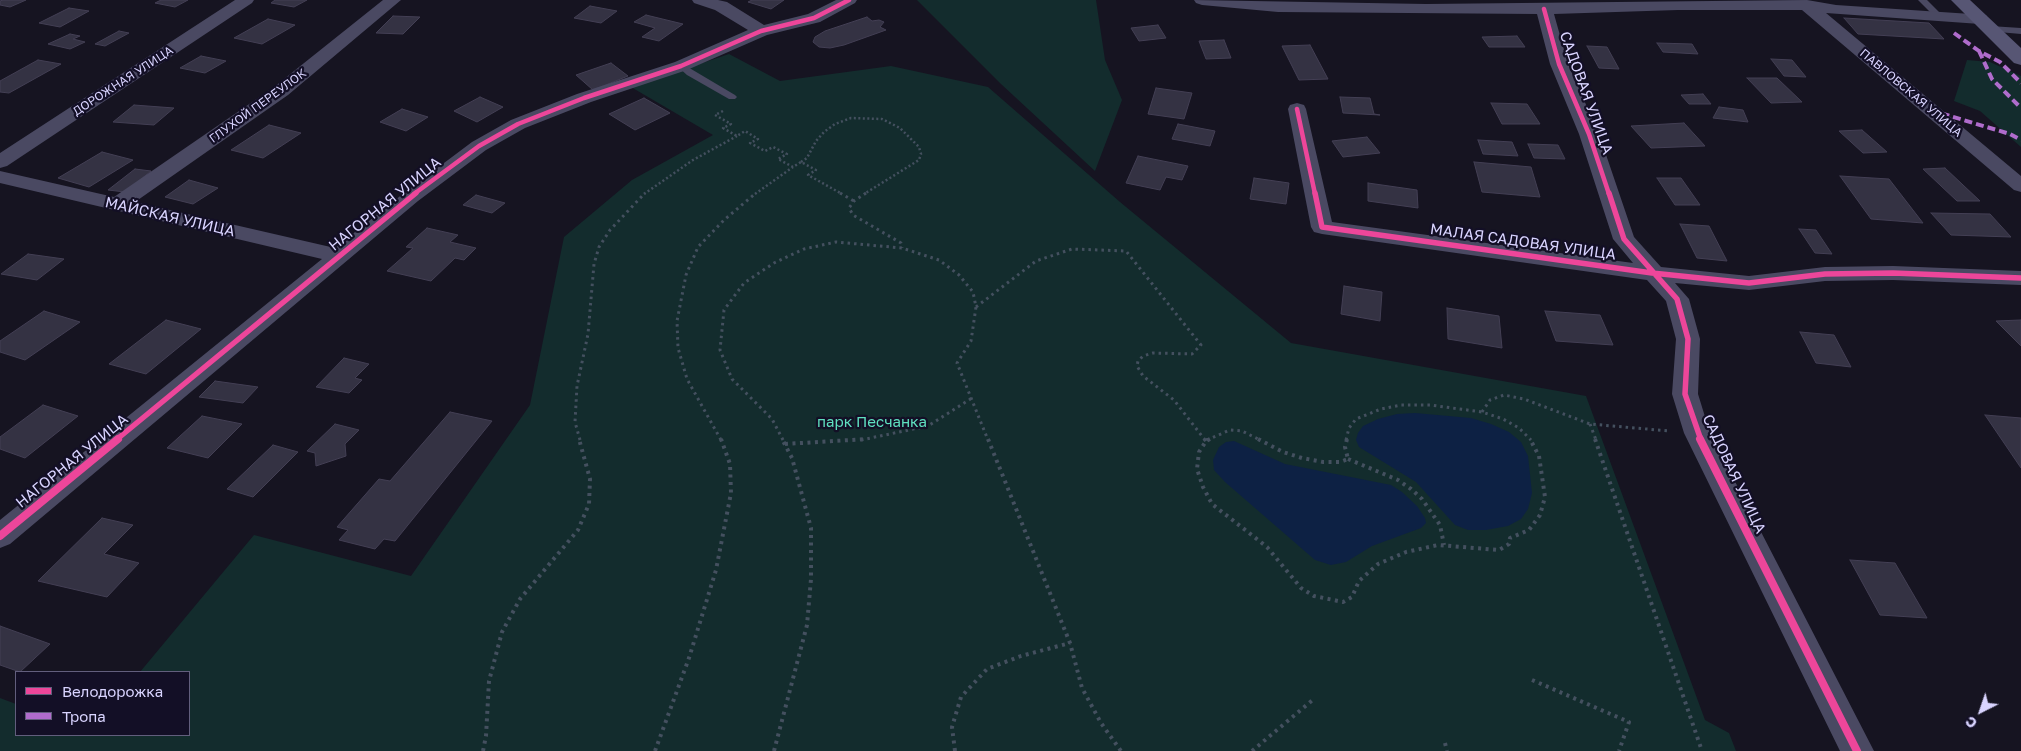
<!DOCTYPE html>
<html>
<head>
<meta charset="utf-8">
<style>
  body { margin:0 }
  #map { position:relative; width:2021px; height:751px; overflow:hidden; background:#161421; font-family:"Golos Text",sans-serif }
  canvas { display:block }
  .legend { position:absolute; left:15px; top:671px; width:175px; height:65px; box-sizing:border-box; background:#130f26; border:1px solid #625e7d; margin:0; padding:6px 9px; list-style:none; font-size:15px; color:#d9d4ff }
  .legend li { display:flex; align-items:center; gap:10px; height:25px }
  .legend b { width:25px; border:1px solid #625e7d }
  .north { position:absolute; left:1956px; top:686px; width:50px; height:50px; -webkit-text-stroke:4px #130f26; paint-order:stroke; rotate:221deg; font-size:14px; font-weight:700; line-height:20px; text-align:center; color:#d9d4ff }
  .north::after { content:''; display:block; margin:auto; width:18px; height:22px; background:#d9d4ff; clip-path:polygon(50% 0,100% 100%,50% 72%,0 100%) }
</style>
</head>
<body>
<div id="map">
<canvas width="2021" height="751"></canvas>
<ul class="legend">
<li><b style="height:6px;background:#ed469a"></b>Велодорожка</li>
<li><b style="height:6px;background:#b06ccc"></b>Тропа</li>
</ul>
<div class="north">С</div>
</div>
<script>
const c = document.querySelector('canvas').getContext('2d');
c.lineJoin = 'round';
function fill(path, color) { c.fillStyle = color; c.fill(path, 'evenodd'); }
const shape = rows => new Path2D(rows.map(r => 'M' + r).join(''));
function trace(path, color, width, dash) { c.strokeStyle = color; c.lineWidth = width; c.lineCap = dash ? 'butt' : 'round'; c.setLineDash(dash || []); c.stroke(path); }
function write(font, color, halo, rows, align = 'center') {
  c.font = font + ' "Golos Text",sans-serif'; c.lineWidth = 4.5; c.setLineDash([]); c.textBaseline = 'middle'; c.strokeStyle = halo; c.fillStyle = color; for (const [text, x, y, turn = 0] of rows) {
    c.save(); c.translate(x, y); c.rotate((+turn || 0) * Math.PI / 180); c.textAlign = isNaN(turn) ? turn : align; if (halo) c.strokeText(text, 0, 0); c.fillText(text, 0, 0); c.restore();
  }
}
fill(shape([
  [917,0,1096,0,1105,60,1122,100,1095,171,1001,84],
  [729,54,780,81,891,66,988,87,1120,202,1291,343,1586,396,1705,720,1729,733,1736,751,0,751,0,698,16,704,16,735,189,735,189,672,140,672,254,535,411,576,530,405,564,237,632,180,713,135,631,87],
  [1967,60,1990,62,2021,76,2021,147,1980,111,1954,101]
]), '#132c2d');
fill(shape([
  [1415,413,1471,418,1491,424,1509,432,1521,442,1528,456,1532,493,1528,509,1521,519,1508,526,1486,530,1468,530,1455,525,1416,482,1359,447,1356,440,1358,433,1363,426,1378,419,1397,414],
  [1234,441,1285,464,1391,485,1402,492,1417,506,1425,518,1426,523,1421,528,1372,546,1346,562,1331,565,1315,560,1225,482,1214,470,1213,460,1219,447,1226,442]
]), '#0d2144');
const building = shape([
  [3,0,26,0,10,7,0,5,0,1,3,0],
  [161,0,188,0,175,7,155,3,161,0],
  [275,0,307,0,294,7,271,3,275,0],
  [752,0,784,0,771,9,748,2,752,0],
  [590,6,617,11,601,23,574,18,590,6],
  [69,8,89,11,60,27,39,23,69,8],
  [646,15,683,24,659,41,642,37,655,28,634,22,646,15],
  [393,16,420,17,403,34,376,33,393,16],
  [867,17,872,21,879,20,884,22,880,27,886,30,844,45,830,48,819,47,813,42,815,37,825,31,867,17],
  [1844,18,1929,23,1944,39,1858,34,1844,18],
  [268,19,295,25,262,44,234,38,268,19],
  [1158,25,1166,38,1139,41,1131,28,1158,25],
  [119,31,129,33,105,46,95,44,119,31],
  [70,34,80,36,73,39,85,42,70,49,48,44,70,34],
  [1517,36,1525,47,1489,47,1482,37,1517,36],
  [1224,40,1231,58,1206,59,1199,41,1224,40],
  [1657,43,1692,44,1698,54,1663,52,1657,43],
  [1310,45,1328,79,1299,80,1282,46,1310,45],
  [1587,46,1607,47,1619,69,1599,68,1587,46],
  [201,56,226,61,205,73,180,68,201,56],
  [1771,59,1792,60,1806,77,1784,76,1771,59],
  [38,60,61,64,9,93,0,92,0,81,38,60],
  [611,63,628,76,593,90,576,75,611,63],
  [1747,78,1777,78,1802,102,1771,103,1747,78],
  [1156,88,1192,93,1184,119,1148,114,1156,88],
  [1703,94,1711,104,1689,104,1681,95,1703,94],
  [480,97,503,107,477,122,454,111,480,97],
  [1340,97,1370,98,1374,114,1380,115,1343,113,1340,97],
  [644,98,670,113,635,130,609,114,644,98],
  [1491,103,1527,104,1540,124,1502,124,1491,103],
  [134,105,174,108,154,125,113,122,134,105],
  [1719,107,1743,110,1748,122,1713,118,1719,107],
  [402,109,428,117,406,131,380,122,402,109],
  [1684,123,1705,146,1651,148,1631,126,1684,123],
  [1178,124,1215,131,1210,146,1172,139,1178,124],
  [269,125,301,133,263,158,231,150,269,125],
  [1862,130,1887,152,1863,153,1839,131,1862,130],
  [1367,137,1380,153,1343,157,1332,141,1367,137],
  [1478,140,1512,142,1518,156,1483,154,1478,140],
  [1528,144,1558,145,1565,159,1534,158,1528,144],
  [102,152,133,160,89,187,58,178,102,152],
  [1138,156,1188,166,1182,180,1166,177,1160,190,1126,183,1138,156],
  [1474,162,1531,167,1540,197,1482,192,1474,162],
  [1945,168,1980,201,1957,201,1923,169,1945,168],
  [135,169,151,171,125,192,108,190,135,169],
  [1840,176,1889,179,1923,223,1871,219,1840,176],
  [1254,178,1289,183,1286,204,1250,199,1254,178],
  [1657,178,1681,178,1700,205,1675,205,1657,178],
  [189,180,218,188,193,204,165,197,189,180],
  [1368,183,1417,190,1418,208,1368,201,1368,183],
  [476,195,505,203,492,213,463,205,476,195],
  [1931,213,1990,214,2011,237,1951,235,1931,213],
  [1680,224,1709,226,1727,261,1697,258,1680,224],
  [427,228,458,235,450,242,476,248,464,260,455,258,431,281,387,271,413,248,406,247,427,228],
  [1799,229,1816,230,1832,254,1815,253,1799,229],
  [28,254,64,259,37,280,1,274,28,254],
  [1344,286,1382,292,1380,321,1341,314,1344,286],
  [1447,308,1499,316,1502,348,1448,339,1447,308],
  [44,311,80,322,25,360,0,352,0,341,44,311],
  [1545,311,1600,315,1613,345,1556,341,1545,311],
  [166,320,201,329,146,374,109,364,166,320],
  [2021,320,2021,346,1996,321,2021,320],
  [1800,332,1834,335,1851,367,1816,363,1800,332],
  [344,358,369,364,355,378,362,380,349,393,316,387,344,358],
  [215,381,258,387,243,403,199,397,215,381],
  [43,405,78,416,25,458,0,449,0,437,43,405],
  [450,412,492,421,395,541,384,539,375,549,339,540,348,530,337,527,379,479,390,481,450,412],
  [1985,415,2021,418,2021,468,1985,415],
  [202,416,242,424,208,458,167,448,202,416],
  [335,424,359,430,345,444,346,456,316,466,315,453,307,451,335,424],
  [273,445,298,452,253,497,227,489,273,445],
  [102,518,133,525,104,554,139,563,107,597,38,581,102,518],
  [1850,560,1895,563,1927,618,1880,615,1850,560],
  [0,626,50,644,20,672,0,665,0,626]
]);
fill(building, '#343243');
trace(building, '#433f54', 1);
trace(shape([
  [723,111,715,115,731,124,723,128,737,136,745,131,758,139,750,143,765,151,773,147,787,154,778,159,793,167,801,162,816,170,808,175,842,194],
  [801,162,807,158,816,141,824,132,835,124,851,118,882,119,900,128,919,147,921,154,919,160,864,194],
  [644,194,693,160,737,136],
  [755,194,793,167]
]), '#44505f', 2.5, [2, 2.5]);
trace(shape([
  [840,193,854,201],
  [866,193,854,201,849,208,853,215,901,243,902,248],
  [976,307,1036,261,1072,249,1126,251,1201,345,1192,354,1153,353,1143,356,1138,361,1137,366,1143,376,1174,400,1205,440],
  [1482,412,1490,400,1504,395,1524,399,1590,424,1669,431],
  [1590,424,1596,440],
  [580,440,575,422,577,386,588,334,594,264,599,247,610,230,645,193],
  [721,440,687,379,678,348,677,321,686,275,698,247,724,220,756,193],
  [783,440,772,419,732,379,720,350,724,310,744,283,774,263,804,249,836,242,902,248,939,260,959,275,973,292,976,307,971,341,957,363,988,440],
  [861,440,928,426,972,398],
  [1207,440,1230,430,1242,431,1260,440],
  [1346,440,1349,428,1356,419,1381,409,1401,405,1430,405,1482,412,1503,419,1519,428,1531,440]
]), '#44505f', 3, [2.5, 4]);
trace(shape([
  [988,439,1070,643,1082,688,1101,723,1121,751],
  [1205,439,1206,441],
  [1210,439,1206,441,1199,452,1197,469,1203,487,1212,504,1267,547,1301,588,1314,596,1343,602,1352,597,1359,581,1378,564,1406,552,1438,545,1499,550,1509,544,1510,538,1529,530,1540,515,1545,497,1539,456,1530,439],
  [1258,439,1283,452,1302,458,1323,462,1340,462,1348,459],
  [1347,439,1345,447,1348,459],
  [1595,439,1702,751],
  [785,444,867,439],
  [1348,459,1398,480,1411,489,1422,499,1440,525,1444,545],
  [1532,680,1629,722,1619,751],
  [1445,743,1447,751],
  [483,751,486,736,489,681,502,632,520,599,578,530,589,504,590,479,579,439],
  [655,751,689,658,716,570,731,493,730,464,721,439],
  [774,751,807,625,811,579,811,528,792,458,782,439],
  [955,751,952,727,961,697,987,669,1021,656,1070,643],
  [1252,751,1315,698]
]), '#44505f', 4, [3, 4.5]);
fill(shape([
  [1918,0,1927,0,1943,16,1936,18,1918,0],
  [1990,26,2021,28,2021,34,1987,31,1987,27,1990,26],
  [681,63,735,95,737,97,735,99,729,99,687,75,677,66,681,63]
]), '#4a4962');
fill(shape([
  [235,0,254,0,252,3,7,166,0,168,0,153,235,0],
  [383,0,401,0,288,95,135,202,335,248,404,193,472,142,511,120,577,94,675,62,748,30,715,10,694,3,692,0,718,0,727,2,764,25,808,14,836,0,857,0,855,3,820,22,767,35,687,70,591,102,525,128,486,150,418,201,10,544,0,548,0,520,322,259,0,183,0,171,114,197,274,87,383,0],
  [1194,0,1426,4,1807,0,1836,5,1986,15,1988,19,1986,23,1980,24,1826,13,2021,176,2021,192,2014,190,1802,10,1678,10,1554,14,1568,64,1599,134,1634,237,1661,267,1749,276,1825,267,1893,266,2021,271,2021,285,1893,280,1825,281,1749,290,1675,283,1689,299,1700,339,1698,394,1710,433,1874,751,1840,751,1684,433,1672,394,1676,339,1666,301,1647,280,1322,234,1314,232,1311,227,1288,109,1290,105,1297,103,1304,105,1306,109,1332,222,1633,263,1613,239,1579,134,1550,64,1537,14,1278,12,1202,5,1196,3,1194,0]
]), '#4a4962');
fill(shape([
  [1951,0,1970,0,2021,48,2021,65,2014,63,1951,0]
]), '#575674');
trace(shape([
  [1954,33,1979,51,2000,62,2021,83],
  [1979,51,1992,79,2021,108],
  [1930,110,2010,134,2021,140]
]), '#b06ccc', 4, [8, 4]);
trace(shape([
  [1544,9,1559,64,1589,134,1609,194],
  [1297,109,1315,194],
  [414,194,479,146,518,124,584,98,681,66,761,31,814,18,849,0]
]), '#ed469a', 4.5);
trace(shape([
  [1315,193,1322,227,1652,273,1749,283,1825,274,1893,273,2021,278],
  [1609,193,1624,239,1677,299,1688,339,1685,394,1701,440],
  [116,440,416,193]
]), '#ed469a', 5.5);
trace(shape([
  [1700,439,1857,751],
  [0,536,118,439]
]), '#ed469a', 8);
write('12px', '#d9d4ff', '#130f26', [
  ["ДОРОЖНАЯ УЛИЦА",123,81,-33],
  ["ПАВЛОВСКАЯ УЛИЦА",1911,93,40],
  ["ГЛУХОЙ ПЕРЕУЛОК",258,106,-36]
]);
write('15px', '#d9d4ff', '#130f26', [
  ["САДОВАЯ УЛИЦА",1586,93,70],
  ["НАГОРНАЯ УЛИЦА",385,204,-39],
  ["МАЙСКАЯ УЛИЦА",170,217,13],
  ["МАЛАЯ САДОВАЯ УЛИЦА",1523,242,8],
  ["НАГОРНАЯ УЛИЦА",72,461,-39],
  ["САДОВАЯ УЛИЦА",1734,474,65]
]);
write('15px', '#5fe0c0', '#130f26', [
  ["парк Песчанка",872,422]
]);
</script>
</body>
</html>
